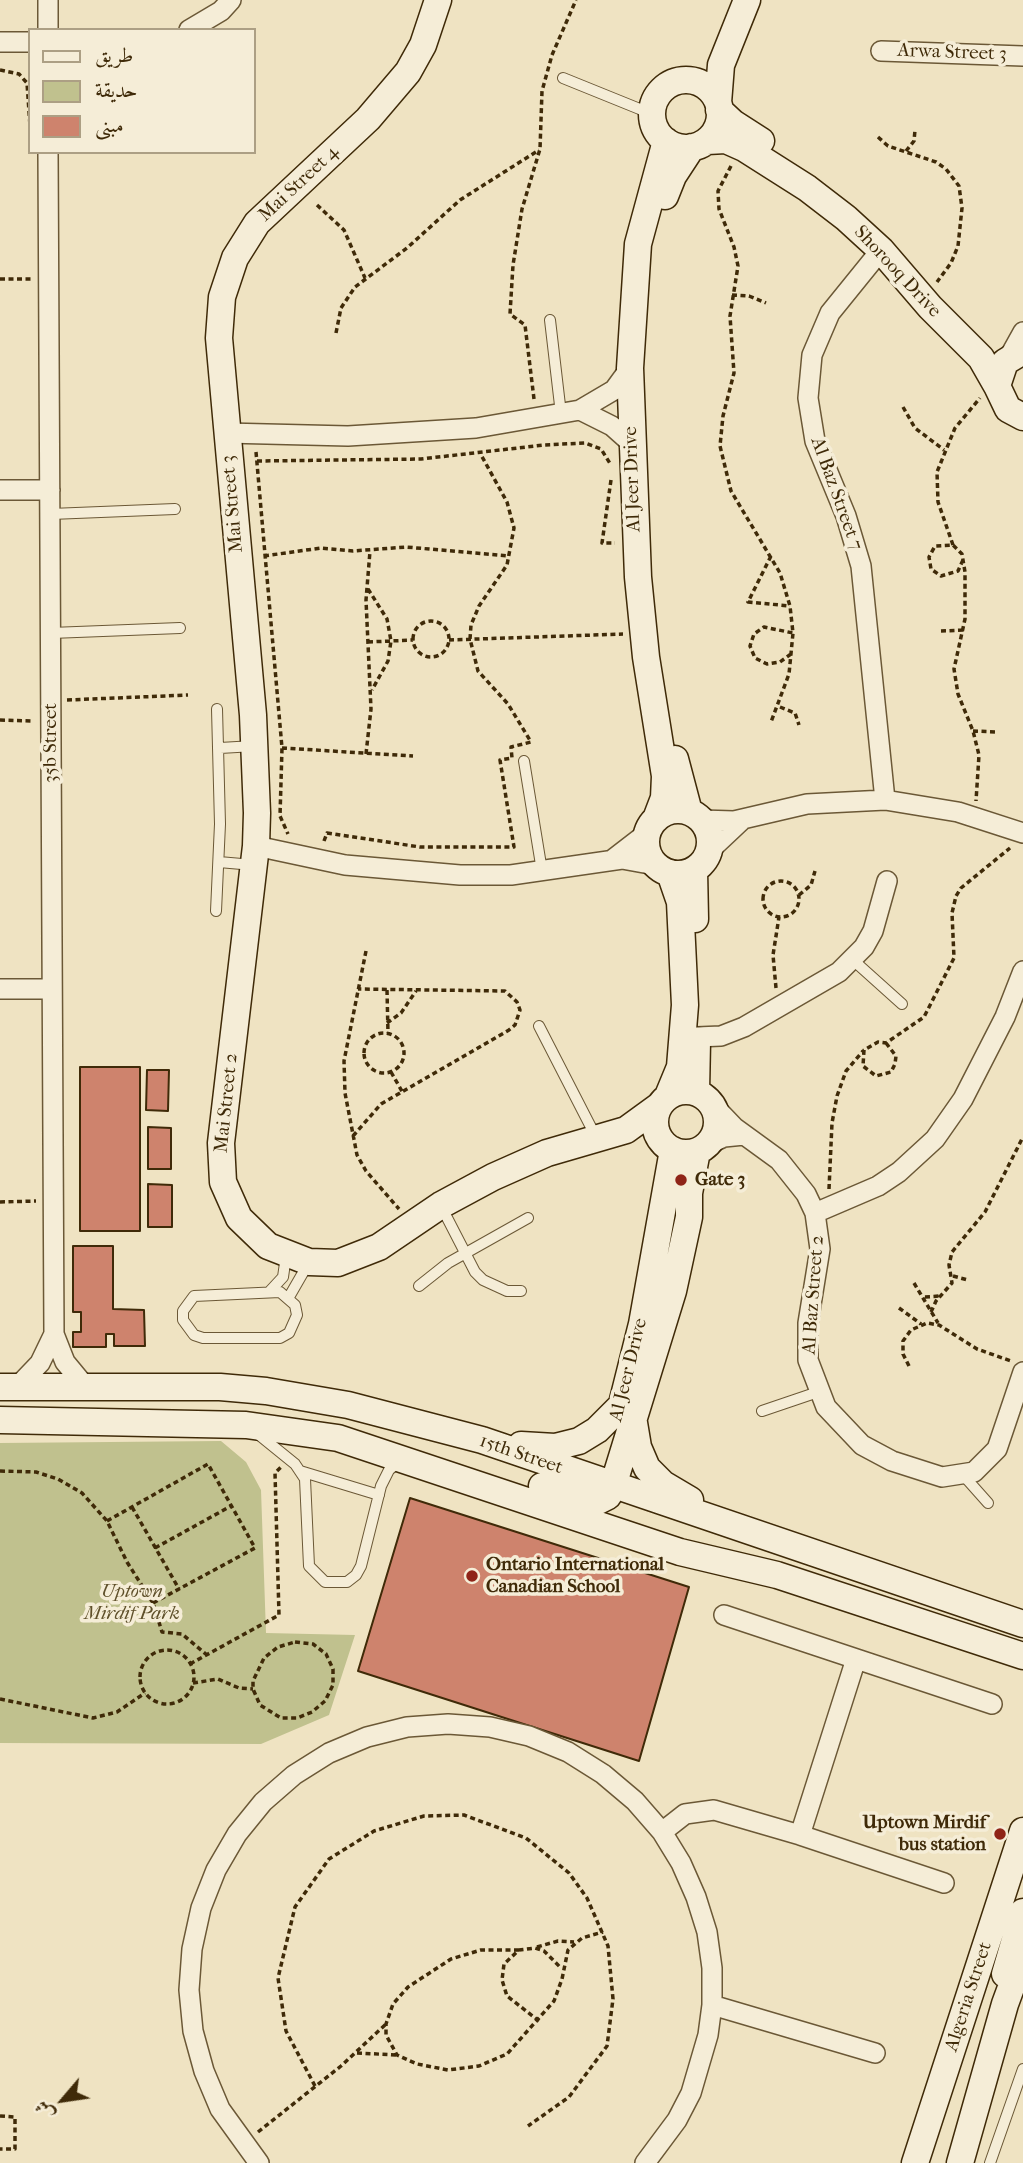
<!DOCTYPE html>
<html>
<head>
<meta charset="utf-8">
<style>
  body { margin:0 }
  #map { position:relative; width:1023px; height:2163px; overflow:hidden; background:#efe3c2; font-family:"IM FELL French Canon",Amiri,serif }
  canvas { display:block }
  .legend { position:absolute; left:28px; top:28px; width:228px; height:126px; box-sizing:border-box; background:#f5edd7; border:2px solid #ac9f84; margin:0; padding:9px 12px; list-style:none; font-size:21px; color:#3f2a08 }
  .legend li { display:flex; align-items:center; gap:14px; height:35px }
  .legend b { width:35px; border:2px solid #ac9f84 }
  .north { position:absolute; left:28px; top:2065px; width:70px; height:70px; -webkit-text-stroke:5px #f5edd7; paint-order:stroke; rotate:241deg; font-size:19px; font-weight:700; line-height:28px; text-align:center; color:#3f2a08 }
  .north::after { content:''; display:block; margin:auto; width:24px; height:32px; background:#3f2a08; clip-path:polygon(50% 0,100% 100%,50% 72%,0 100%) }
</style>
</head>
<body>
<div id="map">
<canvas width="1023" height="2163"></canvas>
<ul class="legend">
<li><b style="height:9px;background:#f5edd7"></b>طريق</li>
<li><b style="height:19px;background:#c0c18e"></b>حديقة</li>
<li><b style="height:19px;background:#ce836d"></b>مبنى</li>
</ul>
<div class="north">ش</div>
</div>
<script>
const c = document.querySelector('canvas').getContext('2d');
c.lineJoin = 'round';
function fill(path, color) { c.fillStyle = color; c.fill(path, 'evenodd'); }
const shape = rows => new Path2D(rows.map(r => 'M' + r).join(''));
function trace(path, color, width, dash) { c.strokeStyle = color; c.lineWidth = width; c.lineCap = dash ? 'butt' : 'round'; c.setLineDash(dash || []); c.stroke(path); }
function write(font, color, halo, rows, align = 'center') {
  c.font = font + ' "IM FELL French Canon",serif'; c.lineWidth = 7; c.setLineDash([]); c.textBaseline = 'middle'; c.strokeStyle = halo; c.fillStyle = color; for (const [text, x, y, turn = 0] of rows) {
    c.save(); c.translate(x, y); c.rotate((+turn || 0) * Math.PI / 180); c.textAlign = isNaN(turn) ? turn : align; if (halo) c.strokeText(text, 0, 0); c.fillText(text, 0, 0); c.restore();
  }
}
fill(shape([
  [221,1441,246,1462,261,1490,266,1633,355,1635,329,1715,261,1744,0,1743,0,1443]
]), '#c0c18e');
const building = shape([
  [80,1067,140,1067,140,1231,80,1231,80,1067],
  [147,1070,169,1070,168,1111,146,1110,147,1070],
  [148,1127,171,1128,171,1169,148,1169,148,1127],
  [148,1184,172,1185,172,1227,148,1227,148,1184],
  [73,1246,113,1246,113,1309,144,1310,145,1346,114,1346,114,1334,106,1334,106,1347,73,1347,73,1332,81,1332,81,1312,73,1312,73,1246],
  [410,1498,689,1587,639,1761,358,1671,410,1498]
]);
fill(building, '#ce836d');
trace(building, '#3f2a08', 2);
const lane = shape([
  [563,78,652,114],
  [550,320,561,414],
  [51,514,175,509],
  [51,633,180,628],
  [220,748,254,746],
  [524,761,542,871],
  [219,862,253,865],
  [216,911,220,824,217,709],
  [853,960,902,1004],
  [539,1026,596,1137],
  [441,1206,475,1272,483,1280,507,1291,521,1291],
  [419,1286,448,1263,528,1218],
  [270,1291,283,1277,286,1256],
  [280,1292,295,1305,297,1315,289,1333,280,1338,203,1338,194,1335,183,1320,183,1311,194,1296,280,1292],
  [289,1297,308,1264],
  [762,1411,818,1392],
  [258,1434,295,1464,305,1479,309,1566,325,1582,347,1582,356,1575,361,1566,381,1486,389,1470,400,1461],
  [300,1471,379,1495],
  [964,1476,988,1503],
  [990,2163,1023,2069]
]);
const street = shape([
  [48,0,48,30],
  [189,30,221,11,231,0],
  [0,42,30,42],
  [881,51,1023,56],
  [48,152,54,1334,65,1362,84,1385],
  [881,250,830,313,812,355,808,398,815,441,846,516,861,566,885,800],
  [1008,359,1023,332],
  [580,410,612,426,630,442],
  [226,433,348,436,476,428,580,410,614,390,630,368],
  [0,490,50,490],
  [701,820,734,821,807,804,885,800,958,812,1023,833],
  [256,846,345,865,460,875,511,875,622,859,655,865],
  [709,851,743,819],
  [612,860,647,833],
  [0,989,52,989],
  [697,1037,721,1036,744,1027,839,972,864,947,873,931,887,881],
  [713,1105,735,1128,779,1160,806,1194,815,1213,820,1249,808,1323,808,1360,826,1407,862,1445,892,1461,942,1477,974,1472,997,1449,1023,1372],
  [707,1145,724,1137,744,1135],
  [815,1213,878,1186,899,1172,935,1139,963,1099,1005,1017,1023,971],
  [18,1386,40,1363,54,1334],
  [724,1615,992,1704],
  [662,1832,685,1814,714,1810,800,1835,944,1883],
  [800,1835,856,1659],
  [712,2005,875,2053],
  [259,2163,220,2109,204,2071,193,2031,189,1990,192,1949,201,1908,216,1870,237,1834,263,1802,294,1775,329,1753,367,1737,407,1727,448,1724,490,1727,529,1736,568,1752,603,1774,635,1801,662,1832,681,1863,696,1897,707,1932,712,1968,712,2005,708,2035,691,2093,677,2120,645,2163]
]);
const secondary = shape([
  [438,0,423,45,408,72,368,119,257,223,235,258,222,297,219,338,253,715,257,813,256,846,221,1143,223,1182,239,1218,268,1246,309,1262,338,1263,379,1247,441,1205,493,1177,547,1153,626,1130,659,1106],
  '652 114a34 34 0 1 1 68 0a34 34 0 1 1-68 0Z',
  [718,103,721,65,747,0],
  [719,110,733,123,761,141],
  [707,141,726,140,744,148,807,188,846,218,881,250,930,307,981,358,997,386],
  [665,196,673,176,692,147],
  [1023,351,1005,362,997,386,1008,409,1023,417],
  [675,759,689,812],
  '646 842a32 32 0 1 1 64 0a32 32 0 1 1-64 0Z',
  [656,819,664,798,665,776,646,657,638,577,630,368,638,244,666,141],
  [694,870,695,919],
  '655 1122a31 31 0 1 1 62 0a31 31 0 1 1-62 0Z',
  [696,1092,697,1041],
  [668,1096,680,1067,685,1005,680,902,670,873],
  [0,1387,220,1387,266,1391,348,1405,482,1440,1023,1624],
  [620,1412,642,1324,673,1150],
  [0,1420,246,1425,338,1438,680,1552,777,1575,1023,1656],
  [634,1423,638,1447,647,1468,663,1484,690,1500],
  [521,1445,555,1447,579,1441,597,1430,623,1404],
  [542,1486,598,1501,608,1496,613,1486,673,1291,689,1217,689,1193,697,1151],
  [1005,1974,1023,1912],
  [915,2163,1023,1831],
  [960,2163,1005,2004,1023,1955]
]);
trace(lane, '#6b5836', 12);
trace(street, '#6b5836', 22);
trace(secondary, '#3f2a08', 29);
trace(shape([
  [0,70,19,74,27,83,30,126],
  [878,137,888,146,936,162,946,169,959,186,962,208,958,246,951,263,937,282],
  [906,151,914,141,915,130],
  [731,166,718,191,719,209,734,247,738,266,730,316,734,373,723,416,720,446,731,491,780,573,790,606,793,633,789,674,771,722],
  [317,205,344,230,365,278],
  [0,279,33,279],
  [732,295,749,296,766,303],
  [336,333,341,308,355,287,407,248,460,200,539,150],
  [534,399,525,325,510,314,513,265,522,209,540,149,542,91,552,55,576,0],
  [903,407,915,428,944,450],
  [256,452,282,748,280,816,288,834],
  [257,461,421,459,544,445,585,443,601,449,611,465],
  [611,480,602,543,615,543],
  [953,545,938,502,937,472,955,428,980,398],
  [264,556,321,548,353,551,406,547,509,556],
  [771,556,748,602,790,606],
  [963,560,958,571,941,576,931,569,929,557,935,546,953,545,962,554,965,572,965,619,954,669,958,694,973,731,979,755,976,801],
  [368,589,387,619,391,641,388,661,372,690],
  '413 639a18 18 0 1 1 36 0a18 18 0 1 1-36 0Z',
  [941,631,964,630],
  [449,640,623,634],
  [368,642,413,640],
  [791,654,780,662,767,664,755,658,750,646,754,634,764,627,793,633],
  [67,700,188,695],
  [780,707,795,713,799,725],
  [0,720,33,721],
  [973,731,998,732],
  [282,748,413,756],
  [366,754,371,709,366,600,370,551],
  [324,841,327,833,420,847,514,847,500,760,512,758,511,747,531,742,508,704,478,671,470,639,471,625,479,606,507,565,514,528,507,502,480,453],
  '763 899a18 18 0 1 1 36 0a18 18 0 1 1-36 0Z',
  [799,895,811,885,815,871],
  [366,951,344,1061,345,1093,357,1155,366,1171,399,1209],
  [776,988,773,955,779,917],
  [387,990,388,1033],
  [387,1023,401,1013,416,991],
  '364 1053a20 20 0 1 1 40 0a20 20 0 1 1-40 0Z',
  [886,1043,896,1056,895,1064,891,1072,876,1076,863,1066,864,1050,878,1042,886,1043,924,1017,954,958,952,913,956,896,961,888,1010,848],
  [391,1072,403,1093],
  [353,1136,381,1104,509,1030,515,1025,520,1010,517,1002,505,991,358,989],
  [829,1189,832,1123,837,1096,846,1071,863,1051],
  [0,1202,36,1201],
  [953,1276,968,1280],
  [914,1283,938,1323],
  [925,1297,940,1296],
  [899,1308,921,1324],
  [931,1312,936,1301,952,1283,949,1265,952,1252,985,1212,1023,1137],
  [909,1366,903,1354,903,1341,911,1330,927,1323,939,1325,977,1349,1011,1361],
  [0,1471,36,1472,58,1479,82,1493,107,1521,127,1562,153,1603,162,1632,182,1634,207,1655],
  [132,1507,179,1589],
  [107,1521,208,1464,255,1548,153,1603],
  [155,1548,231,1506],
  [295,1642,313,1644,326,1654,333,1669,333,1685,325,1701,312,1712,297,1718,281,1718,260,1705,253,1689,253,1681,264,1658,278,1647,295,1642],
  '140 1677a27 27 0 1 1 54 0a27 27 0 1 1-54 0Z',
  [190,1664,279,1615,275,1473,281,1467],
  [193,1683,218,1679,239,1688,253,1689],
  [0,1699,93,1718,117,1712,145,1693],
  [537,1947,558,1941,574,1942],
  [519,1950,481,1950,451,1959,408,1987,393,2004,386,2024,386,2035,397,2055,417,2064,448,2070,479,2066,507,2054,554,2001,562,1979,568,1950,582,1938,603,1932],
  [539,2021,507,1996,502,1980,504,1964,519,1950,535,1948,544,1951,561,1968],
  [357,2053,396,2055],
  [315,2086,286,2031,278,1978,295,1907,329,1859,374,1831,424,1816,464,1815,526,1838,569,1873,587,1898,608,1946,613,1999,607,2046,569,2097,528,2126],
  [0,2116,15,2117,15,2149,0,2149],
  [258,2132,341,2066,386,2024]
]), '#3f2a08', 3.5, [5, 3.5]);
trace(lane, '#f5edd7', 10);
trace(street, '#f5edd7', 19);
trace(secondary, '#f5edd7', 26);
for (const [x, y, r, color] of [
  [681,1180,7,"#8f2418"],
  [472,1576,7,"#8f2418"],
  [1000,1834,7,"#8f2418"]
]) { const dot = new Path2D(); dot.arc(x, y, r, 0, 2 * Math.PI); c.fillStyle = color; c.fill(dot); trace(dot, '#f5edd7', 2.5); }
write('19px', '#3f2a08', '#f5edd7', [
  ["Arwa Street 3",952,53,2],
  ["Mai Street 4",299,184,-43],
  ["Shorooq Drive",897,272,47],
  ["Al Jeer Drive",633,479,-92],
  ["Al Baz Street 7",836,494,70],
  ["Mai Street 3",233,504,-95],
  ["35b Street",51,743,-90],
  ["Mai Street 2",227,1103,-84],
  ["Al Baz Street 2",814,1295,-86],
  ["Al Jeer Drive",629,1370,-76],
  ["15th Street",521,1455,19],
  ["Algeria Street",969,1997,-72]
]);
write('bold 19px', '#3f2a08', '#f5edd7', [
  ["Gate 3",695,1180],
  ["Ontario International",486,1565],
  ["Canadian School",486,1587],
  ["Uptown Mirdif",986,1823,"right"],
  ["bus station",986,1845,"right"]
], 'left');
write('italic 19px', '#5f502a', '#f5edd7', [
  ["Uptown",132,1592],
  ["Mirdif Park",132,1614]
]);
</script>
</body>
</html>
